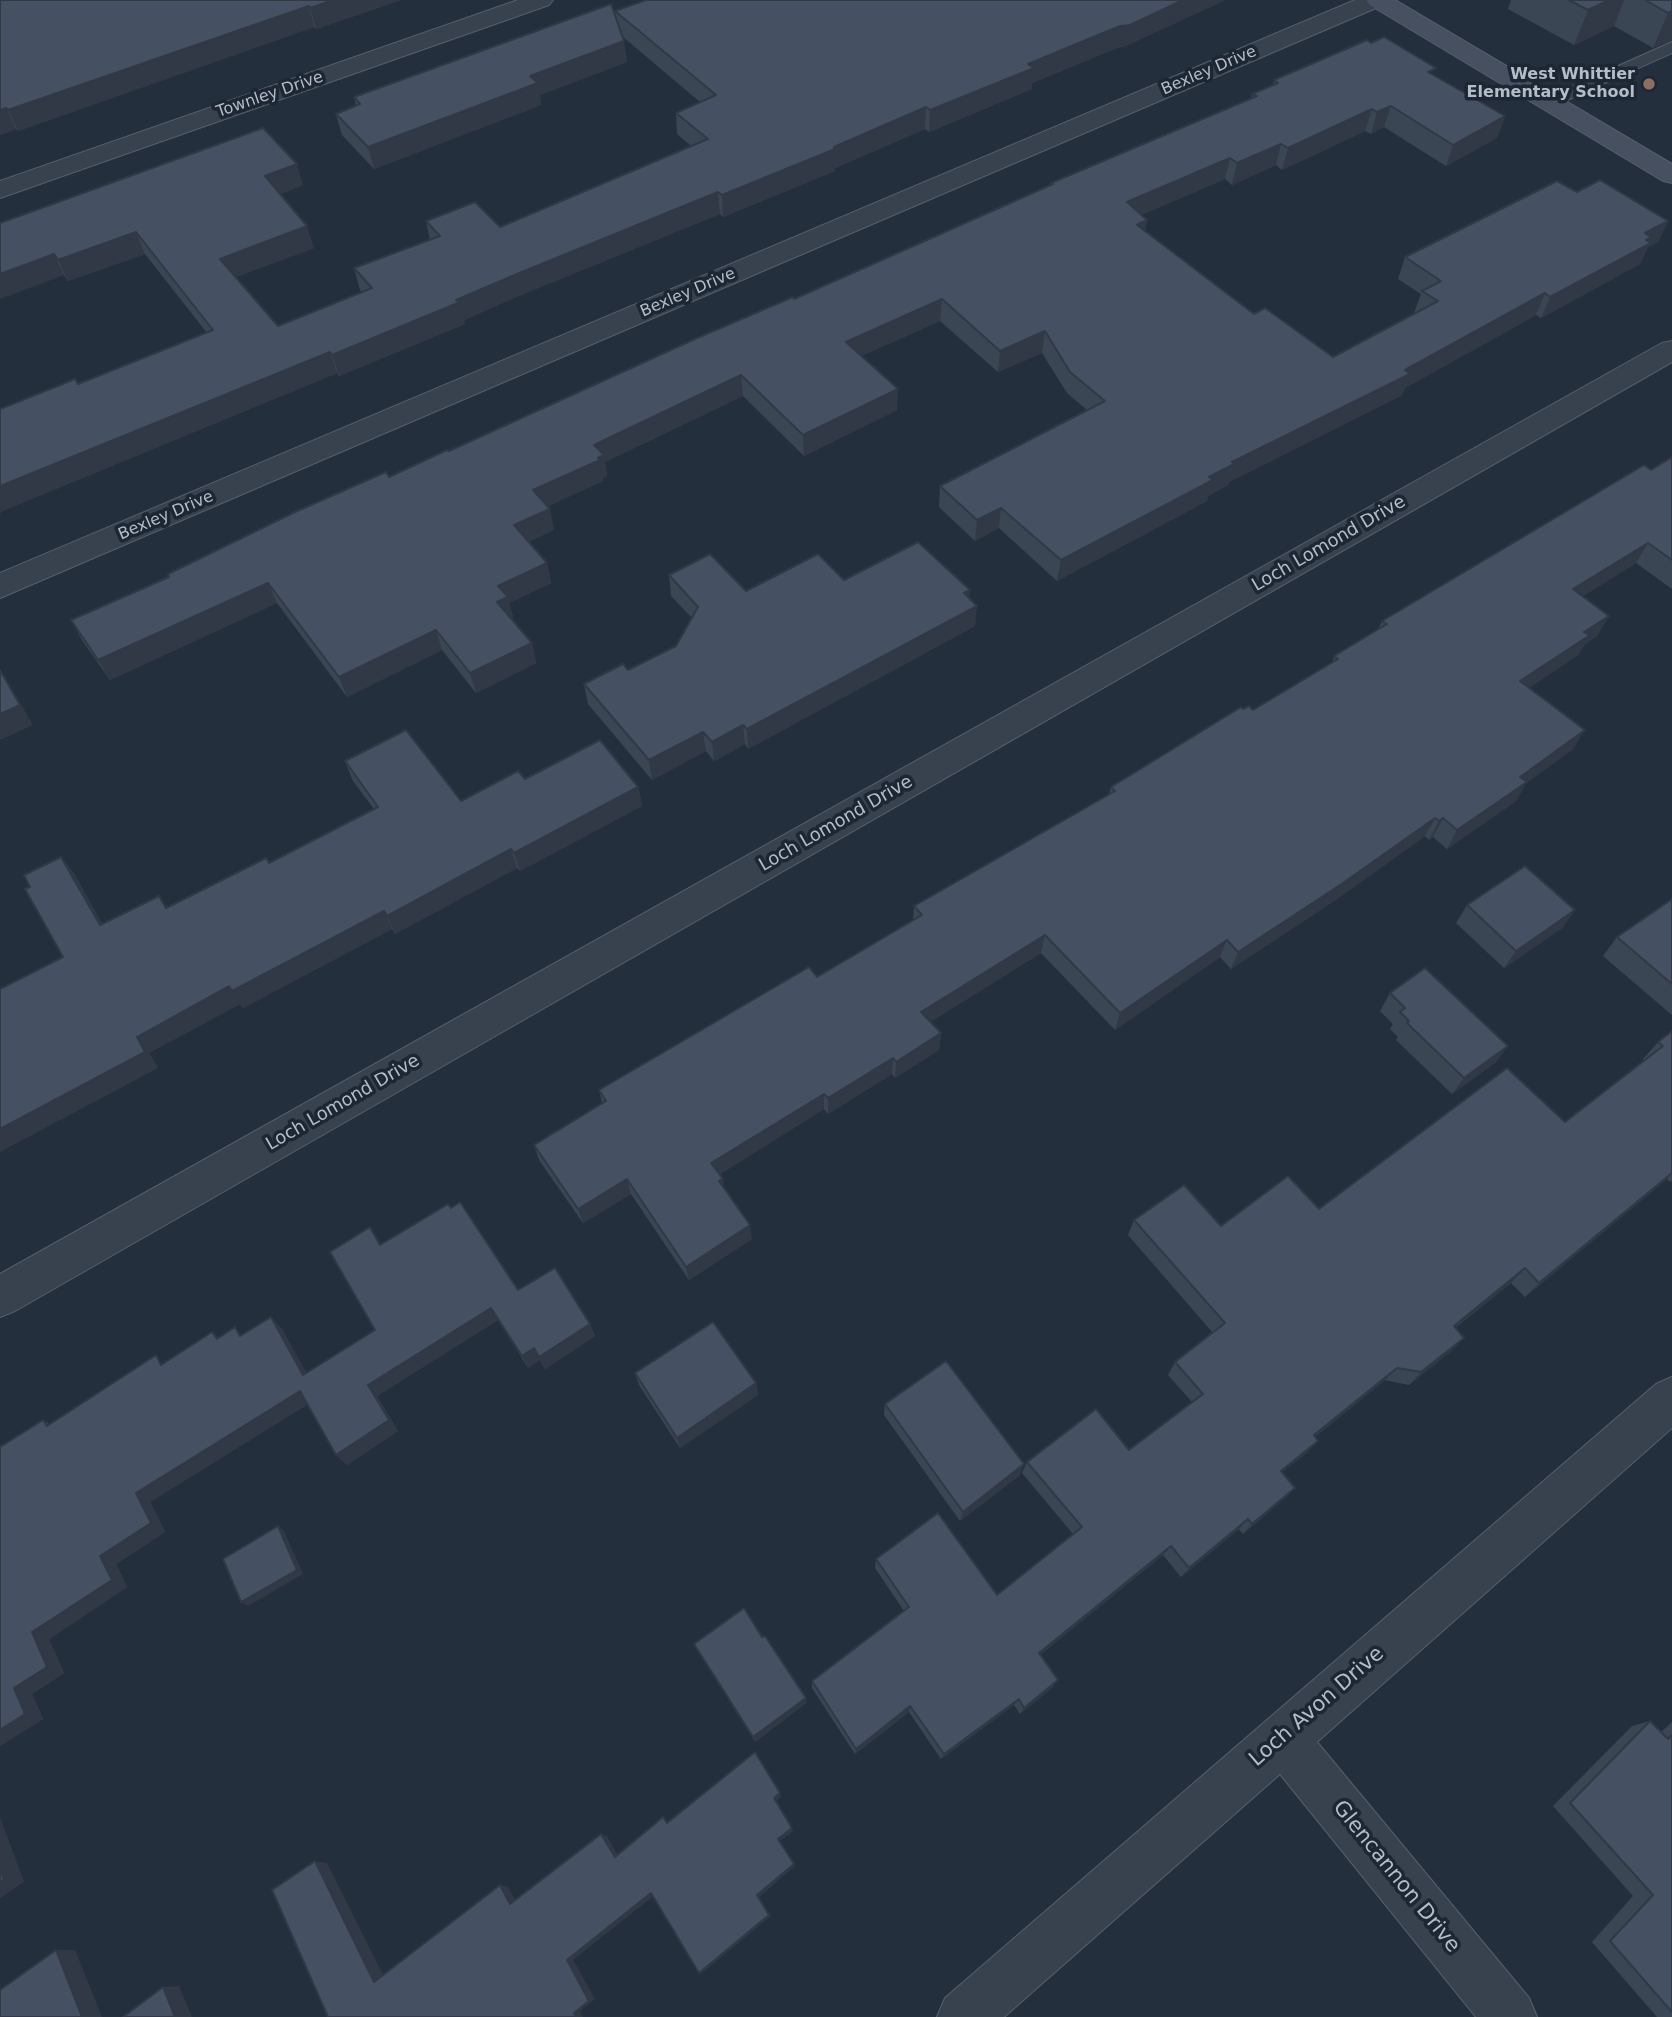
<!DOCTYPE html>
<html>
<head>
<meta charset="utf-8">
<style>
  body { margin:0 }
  canvas { display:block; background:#242f3e }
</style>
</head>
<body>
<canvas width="1672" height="2017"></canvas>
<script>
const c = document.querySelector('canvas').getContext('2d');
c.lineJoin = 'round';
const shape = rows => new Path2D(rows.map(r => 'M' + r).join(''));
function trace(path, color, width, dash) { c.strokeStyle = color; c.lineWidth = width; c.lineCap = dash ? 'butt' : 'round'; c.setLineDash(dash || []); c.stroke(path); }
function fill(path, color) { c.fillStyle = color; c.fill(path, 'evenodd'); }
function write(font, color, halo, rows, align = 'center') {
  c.font = font + ' "DejaVu Sans",sans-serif'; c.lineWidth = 7; c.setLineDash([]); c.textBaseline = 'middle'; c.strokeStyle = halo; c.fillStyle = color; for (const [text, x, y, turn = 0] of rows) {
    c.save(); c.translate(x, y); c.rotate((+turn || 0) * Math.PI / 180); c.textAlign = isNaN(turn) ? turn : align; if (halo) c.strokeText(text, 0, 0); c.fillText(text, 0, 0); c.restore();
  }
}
const lane = shape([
  [1672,42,1672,53,1554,106,1548,108,1540,103,1542,100,1672,42]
]);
const street = shape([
  [518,0,553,0,549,5,0,198,0,181,518,0],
  [1355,0,1387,0,1383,5,0,598,0,573,1355,0],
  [1672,341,1672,362,15,1311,0,1317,0,1274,1662,343,1672,341],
  [1672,1377,1672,1428,1317,1742,1529,1998,1537,2017,1476,2017,1280,1774,1004,2017,937,2017,945,1998,1656,1384,1672,1377]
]);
const secondary = shape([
  [1366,0,1395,0,1672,164,1672,183,1663,181,1370,5,1366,0]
]);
trace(lane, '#565f6c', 2);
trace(street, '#565f6c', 2);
trace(secondary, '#565f6c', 2);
fill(lane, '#38414e');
fill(street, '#38414e');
fill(secondary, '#465061');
fill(shape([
  [0,0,401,0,316,29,314,27,18,131,16,129,0,135],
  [1511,0,1672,0,1672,40,1653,48,1614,26,1574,45,1508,9],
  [615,11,1126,46,1117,48,1032,83,1032,89,929,132,925,129,835,168,835,171,723,217,720,214,521,295,464,320,465,324,339,376,337,373,0,512,1,514,0,514,0,409,78,384,207,333,145,254,68,281,64,275,0,223,303,185,280,194,314,248,236,277,278,326,362,292,360,290,354,268,430,240,426,221,500,227,691,146,677,134,676,113,700,102,623,37,627,62,540,95,541,105,374,169,342,135,336,114,356,106,354,97,616,18],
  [1371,43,1434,75,1505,116,1497,138,1446,166,1384,127,1371,134,1365,131,1282,170,1276,165,1232,185,1225,179,1141,215,1147,220,1145,231,1254,314,1333,357,1416,313,1414,313,1421,294,1398,279,1405,257,1577,192,1668,221,1658,242,1648,247,1640,264,1541,318,1536,315,1405,388,1402,395,1229,482,1228,485,1208,496,1207,501,1057,581,999,528,975,541,939,507,940,486,1087,410,1067,393,1042,353,998,372,940,321,861,356,897,410,804,456,743,396,605,462,607,476,603,478,603,481,547,506,554,530,528,542,547,563,551,583,509,603,513,617,511,618,532,643,536,663,476,693,442,650,347,697,277,603,110,680,82,640,71,620,389,477,1051,186,1051,183,1251,99,1252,94,1273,85,1274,80],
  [1672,457,1672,589,1636,563,1583,596,1609,616,1597,636,1585,644,1578,655,1529,688,1573,749,1526,783,1516,801,1447,849,1433,837,1429,840,1425,836,1334,901,1231,969,1220,957,1115,1030,1041,953,930,1022,941,1033,939,1050,895,1078,892,1074,828,1114,824,1109,720,1174,724,1189,752,1239,689,1280,631,1194,583,1223,539,1160,534,1145,602,1103,599,1090,817,977,913,921,914,906,1109,794,1111,787,1243,709,1253,710,1332,663,1334,656,1378,630,1382,621,1651,470],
  [669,575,746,591,844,580,969,598,975,626,748,749,745,744,714,761,706,751,652,780,588,704,584,684,628,670,676,646,692,618,671,596],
  [345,761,461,801,525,779,638,787,642,806,520,871,517,868,395,934,392,929,243,1008,240,1004,149,1053,158,1068,63,957,30,887,61,857,75,875,102,924,159,896,167,908,269,863,374,809,353,781],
  [1672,899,1672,1015,1603,956,1617,937],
  [1467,905,1575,910,1562,928,1504,968,1456,923],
  [1390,993,1496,1062,1452,1094,1396,1040,1398,1037,1390,1029,1393,1024,1380,1011],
  [1672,1031,1672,1180,1670,1182,1667,1179,1525,1297,1511,1283,1455,1328,1451,1351,1409,1385,1385,1380,1315,1437,1308,1452,1282,1472,1295,1488,1285,1498,1243,1534,1239,1529,1181,1577,1163,1555,1040,1655,1053,1687,1020,1714,1014,1705,941,1759,909,1712,855,1754,812,1688,812,1681,904,1611,875,1568,876,1559,997,1595,1073,1534,1022,1473,1027,1462,1129,1450,1192,1402,1168,1375,1175,1362,1213,1333,1128,1235,1134,1220,1221,1226,1319,1209,1565,1122,1644,1061,1643,1059,1658,1042],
  [381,1245,518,1290,590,1324,595,1336,545,1369,540,1360,528,1368,498,1320,377,1396,398,1431,347,1465,336,1455,308,1404,150,1502,165,1532,116,1564,127,1587,49,1639,64,1673,32,1694,43,1719,0,1746,43,1420,49,1424,164,1363,212,1332,218,1338,243,1335,271,1317,282,1329,306,1373,375,1330],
  [635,1373,756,1383,758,1395,680,1448,639,1385],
  [885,1404,1020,1475,960,1521,884,1415],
  [762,1637,806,1703,755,1742,698,1651,694,1644],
  [1650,1721,1661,1732,1672,1722,1672,2017,1657,2017,1592,1942,1633,1896,1553,1806,1632,1726]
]), '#3b4654');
fill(shape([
  [333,0,401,0,316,29,310,8],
  [1183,0,1226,0,1126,46,1117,48,1032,83,1032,89,929,132,930,110,1028,64],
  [1609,0,1624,0,1614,26,1574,45,1588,10],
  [309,6,314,27,18,131,8,110],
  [1672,11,1672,40,1653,48,1668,13],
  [624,41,627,62,540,95,541,105,374,169,368,147,530,76],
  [1391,106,1384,127,1371,134,1377,112],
  [926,107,925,129,835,168,835,171,723,217,722,195],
  [6,108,16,129,0,135,0,110],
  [1372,109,1365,131,1282,170,1288,148],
  [1505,116,1497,138,1446,166,1453,145],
  [1281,144,1276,165,1232,185,1237,163],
  [1230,158,1225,179,1123,223,1127,202],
  [297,164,303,185,272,197,265,176],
  [718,192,720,214,521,295,464,320,465,324,339,376,332,355,517,274],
  [1147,220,1143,242,1137,225],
  [1668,221,1658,242,1648,247,1640,264,1541,318,1550,297,1645,233],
  [307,226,314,248,228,280,220,259],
  [136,232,145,254,68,281,58,260],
  [54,254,64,275,0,299,0,274],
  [1545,293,1536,315,1405,388,1402,395,1229,482,1228,485,1208,496,1207,501,1057,581,1061,560,1209,477,1232,462,1405,370],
  [942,299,940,321,845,363,846,342],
  [1045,331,1042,353,998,372,1000,351],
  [330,352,337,373,0,512,1,514,0,514,0,486],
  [741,375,743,396,605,462,607,476,603,478,603,481,538,511,533,490,594,445],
  [898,389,897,410,804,456,803,435],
  [1001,508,999,528,975,541,977,520],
  [550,509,554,530,519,546,514,525],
  [1648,543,1636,563,1562,609,1573,589],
  [547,563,551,583,509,603,513,617,502,622,497,602,498,586],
  [268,583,277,603,110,680,98,660],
  [970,590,968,610,977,606,975,626,748,749,747,729],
  [1609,616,1597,636,1585,644,1578,655,1510,701,1520,681,1584,632],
  [436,630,442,650,347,697,339,677],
  [532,643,536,663,476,693,470,673],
  [0,669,33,725,0,740],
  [743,725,745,744,714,761,712,742],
  [1585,730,1573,749,1526,783,1516,801,1447,849,1457,830,1520,777],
  [703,732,706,751,652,780,649,760],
  [638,787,642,806,520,871,514,853],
  [1435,818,1425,836,1334,901,1231,969,1238,952],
  [1443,818,1433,837,1429,840,1439,821],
  [511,849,517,868,395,934,387,916],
  [61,857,75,875,113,943,100,925],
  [1575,910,1562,928,1504,968,1516,951],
  [384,911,392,929,243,1008,240,1004,149,1053,158,1068,0,1152,0,1129,137,1037,229,986],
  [1045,935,1041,953,920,1028,921,1012],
  [1227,940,1220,957,1115,1030,1120,1013],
  [941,1033,939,1050,895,1078,896,1062],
  [1508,1046,1496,1062,1452,1094,1464,1078],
  [893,1058,892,1074,828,1114,828,1098],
  [824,1094,824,1109,714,1178,711,1163],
  [1672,1173,1667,1179,1525,1297,1539,1283],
  [627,1179,631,1194,583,1223,578,1209],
  [723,1179,725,1193,719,1181],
  [750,1225,752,1239,689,1280,686,1267],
  [1525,1268,1511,1283,1440,1339,1454,1326],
  [491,1308,498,1320,377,1396,398,1431,347,1465,336,1455,368,1385],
  [271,1317,282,1329,314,1386,303,1375],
  [590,1324,595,1336,545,1369,539,1357],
  [1464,1338,1451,1351,1409,1385,1421,1372],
  [534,1348,540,1360,528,1368,522,1356],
  [1397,1368,1385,1380,1303,1447,1314,1435],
  [756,1383,758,1395,680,1448,677,1438],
  [300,1391,311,1402,150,1502,165,1532,116,1564,127,1587,49,1639,64,1673,32,1694,43,1719,0,1746,0,1730,32,1632,100,1556,136,1493],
  [1318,1441,1308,1452,1271,1481,1281,1471],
  [1024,1464,1020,1475,960,1521,963,1512],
  [1295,1488,1285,1498,1243,1534,1252,1524],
  [1248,1519,1239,1529,1181,1577,1189,1568],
  [278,1526,284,1531,303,1574,248,1606,241,1602],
  [1171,1546,1163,1555,1034,1660,1039,1653],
  [1058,1680,1053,1687,1020,1714,1024,1708],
  [806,1698,806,1703,755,1742,753,1737],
  [1019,1699,1014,1705,941,1759,944,1754],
  [910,1706,909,1712,855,1754,856,1749],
  [780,1793,781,1797,775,1802,774,1798],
  [0,1817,24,1882,0,1898],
  [792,1828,793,1831,779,1842,778,1839],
  [601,1834,607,1836,620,1859,615,1857],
  [315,1861,327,1863,386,1981,374,1982],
  [794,1864,795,1866,759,1897,771,1916,702,1973,699,1973,757,1895],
  [500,1885,508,1887,518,1905,510,1904],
  [651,1893,656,1894,573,1960,595,1999,580,2011,583,2017,576,2017,574,2013,567,1960],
  [56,1950,75,1950,102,2017,82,2017],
  [179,1986,192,2017,175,2017,163,1987]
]), '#303945');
const building = shape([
  [0,0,333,0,310,8,309,6,8,110,6,108,0,110,0,0],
  [646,0,1183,0,1130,25,1120,26,1028,64,1034,68,930,110,926,107,834,147,835,149,722,195,718,192,517,274,456,300,460,302,332,355,330,352,0,486,0,409,75,379,78,384,213,330,136,232,58,260,54,254,0,274,0,223,263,128,297,164,265,176,307,226,220,259,278,326,372,288,354,268,440,236,426,221,475,202,500,227,708,139,676,113,716,95,615,11,646,0],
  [1569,0,1609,0,1588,10,1569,0],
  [1645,0,1672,0,1672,11,1668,13,1645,0],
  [611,4,624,41,530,76,538,83,368,147,336,114,360,104,354,97,611,4],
  [1384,37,1436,68,1428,72,1505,116,1453,145,1391,106,1377,112,1372,109,1288,148,1281,144,1237,163,1230,158,1127,202,1147,220,1137,225,1254,314,1265,308,1333,357,1438,301,1422,291,1441,281,1405,257,1557,181,1577,192,1600,180,1668,221,1645,233,1651,237,1646,240,1651,243,1550,297,1545,293,1405,370,1410,374,1232,462,1234,464,1209,477,1213,480,1061,560,1001,508,977,520,940,486,1105,401,1070,372,1045,331,1000,351,942,299,846,342,898,389,803,435,741,375,594,445,604,455,598,458,600,460,533,490,550,509,514,525,547,563,498,586,508,597,497,602,532,643,470,673,436,630,339,677,268,583,98,660,71,620,169,577,168,574,295,512,386,472,389,477,447,450,449,451,695,339,793,297,794,299,1053,184,1051,183,1257,96,1252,94,1278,83,1274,80,1367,40,1371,43,1384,37],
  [1672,457,1672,560,1648,543,1573,589,1609,616,1584,632,1590,635,1520,681,1585,730,1520,777,1527,782,1457,830,1443,818,1439,821,1435,818,1343,883,1238,952,1227,940,1120,1013,1045,935,921,1012,941,1033,896,1062,893,1058,828,1098,824,1094,711,1163,723,1179,719,1181,750,1225,686,1267,627,1179,578,1209,534,1145,606,1101,599,1090,809,967,817,977,922,915,914,906,1115,791,1111,787,1241,707,1243,709,1249,706,1253,710,1338,659,1334,656,1387,624,1382,621,1644,465,1651,470,1672,457],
  [918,542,970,590,964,593,977,606,747,729,743,725,712,742,703,732,649,760,584,684,623,664,628,670,676,646,698,607,669,575,710,554,746,591,818,554,844,580,918,542],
  [0,670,20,705,0,714,0,670],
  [406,730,461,801,518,771,525,779,600,740,638,787,514,853,511,849,387,916,384,911,232,991,229,986,137,1037,145,1052,0,1129,0,989,63,957,25,889,30,887,24,875,61,857,100,925,159,896,166,908,266,858,269,863,378,807,345,761,406,730],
  [1525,866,1575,910,1516,951,1467,905,1525,866],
  [1672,899,1672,984,1617,937,1672,899],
  [1425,968,1508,1046,1464,1078,1407,1023,1409,1021,1400,1012,1405,1008,1390,993,1425,968],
  [1672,1031,1672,1173,1539,1283,1525,1268,1454,1326,1464,1338,1421,1372,1397,1368,1314,1435,1318,1441,1281,1471,1295,1488,1252,1524,1248,1519,1189,1568,1171,1546,1039,1653,1058,1680,1024,1708,1019,1699,944,1754,910,1706,856,1749,812,1681,909,1607,876,1559,938,1513,997,1595,1082,1527,1027,1462,1096,1409,1129,1450,1203,1394,1175,1362,1225,1323,1134,1220,1184,1185,1221,1226,1288,1176,1319,1209,1507,1068,1565,1122,1663,1046,1658,1042,1672,1031],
  [460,1202,518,1290,555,1268,590,1324,539,1357,534,1348,522,1356,491,1308,368,1385,389,1420,336,1455,300,1391,136,1493,151,1523,100,1556,112,1580,32,1632,47,1667,14,1688,25,1714,0,1730,0,1447,43,1420,47,1426,156,1355,161,1365,212,1332,217,1339,235,1327,240,1336,271,1317,303,1375,375,1330,330,1252,370,1227,380,1245,448,1204,451,1208,460,1202],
  [713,1322,756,1383,677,1438,635,1373,713,1322],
  [946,1361,1024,1464,963,1512,885,1404,946,1361],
  [278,1526,297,1570,241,1602,223,1559,278,1526],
  [744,1608,762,1637,765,1636,806,1698,753,1737,694,1644,744,1608],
  [1650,1721,1668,1739,1672,1735,1672,2012,1610,1941,1653,1895,1570,1803,1650,1721],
  [755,1752,780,1793,774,1798,792,1828,778,1839,794,1864,757,1895,769,1915,699,1973,651,1893,567,1960,589,2001,574,2013,576,2017,328,2017,272,1890,315,1861,374,1982,500,1885,510,1904,601,1834,615,1857,663,1817,667,1823,755,1752],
  [0,1869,4,1880,0,1882,0,1869],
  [56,1950,82,2017,0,2017,0,1990,56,1950],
  [163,1987,175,2017,123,2017,163,1987]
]);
fill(building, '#455162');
trace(building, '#303945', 2);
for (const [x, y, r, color] of [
  [1649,84,7,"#8d6e63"]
]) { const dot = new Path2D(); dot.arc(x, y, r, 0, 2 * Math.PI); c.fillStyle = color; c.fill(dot); trace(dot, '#1d2633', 2.5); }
write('16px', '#b4bcc9', '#1d2633', [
  ["Bexley Drive",1209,71,-23],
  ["Townley Drive",270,95,-19],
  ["Bexley Drive",688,293,-23],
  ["Bexley Drive",166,516,-23]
]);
write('bold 16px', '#b4bcc9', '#1d2633', [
  ["West Whittier",1635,75],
  ["Elementary School",1635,93]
], 'right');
write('18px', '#b4bcc9', '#1d2633', [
  ["Loch Lomond Drive",1329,544,-30],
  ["Loch Lomond Drive",836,824,-30],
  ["Loch Lomond Drive",343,1103,-30]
]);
write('21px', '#b4bcc9', '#1d2633', [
  ["Loch Avon Drive",1317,1707,-41],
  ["Glencannon Drive",1396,1877,51]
]);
</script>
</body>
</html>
